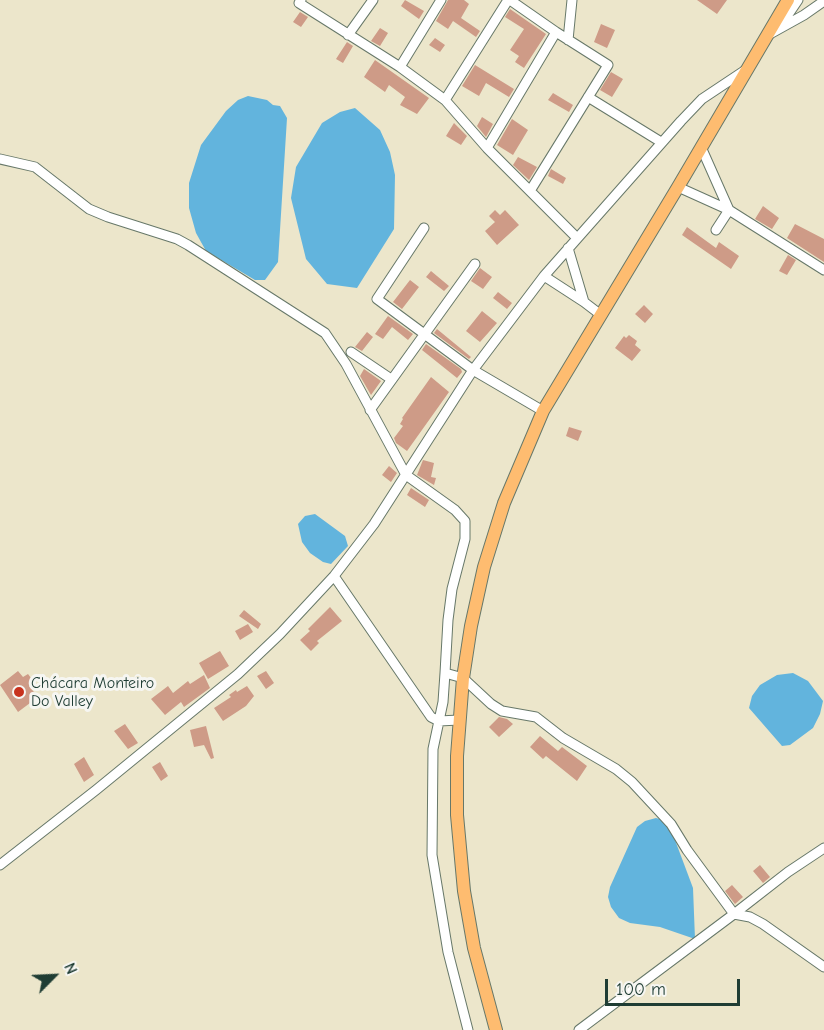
<!DOCTYPE html>
<html>
<head>
<meta charset="utf-8">
<style>
  body { margin:0 }
  #map { position:relative; width:824px; height:1030px; overflow:hidden; background:#ece6cb; font-family:"Comic Neue",sans-serif }
  canvas { display:block }
  .north { position:absolute; left:24px; top:946px; width:60px; height:60px; -webkit-text-stroke:4px #f6f6f2; paint-order:stroke; rotate:66deg; font-size:16px; font-weight:700; line-height:24px; text-align:center; color:#1f3d34 }
  .north::after { content:''; display:block; margin:auto; width:21px; height:27px; background:#1f3d34; clip-path:polygon(50% 0,100% 100%,50% 72%,0 100%) }
  .scale { position:absolute; left:605px; top:979px; width:135px; height:27px; box-sizing:border-box; border:3px solid #1f3d34; border-top:0; padding-left:8px; font-size:18px; line-height:21px; white-space:nowrap; color:#1f3d34; -webkit-text-stroke:4px #f6f6f2; paint-order:stroke }
</style>
</head>
<body>
<div id="map">
<canvas width="824" height="1030"></canvas>
<div class="north">N</div>
<div class="scale">100 m</div>
</div>
<script>
const c = document.querySelector('canvas').getContext('2d');
c.lineJoin = 'round';
function fill(path, color) { c.fillStyle = color; c.fill(path, 'evenodd'); }
const shape = rows => new Path2D(rows.map(r => 'M' + r).join(''));
function trace(path, color, width, dash) { c.strokeStyle = color; c.lineWidth = width; c.lineCap = dash ? 'butt' : 'round'; c.setLineDash(dash || []); c.stroke(path); }
function write(font, color, halo, rows, align = 'center') {
  c.font = font + ' "Comic Neue",sans-serif'; c.lineWidth = 6; c.setLineDash([]); c.textBaseline = 'middle'; c.strokeStyle = halo; c.fillStyle = color; for (const [text, x, y, turn = 0] of rows) {
    c.save(); c.translate(x, y); c.rotate((+turn || 0) * Math.PI / 180); c.textAlign = isNaN(turn) ? turn : align; if (halo) c.strokeText(text, 0, 0); c.fillText(text, 0, 0); c.restore();
  }
}
fill(shape([
  [248,96,267,100,273,105,280,106,287,118,278,262,265,280,255,280,206,251,196,233,189,208,189,183,201,145,226,111,238,100],
  [355,108,380,130,390,152,395,175,394,229,357,288,327,284,306,259,291,198,296,167,322,123,340,112],
  [315,514,345,536,348,546,331,564,323,562,310,553,302,542,298,524,305,516],
  [793,673,808,681,823,701,820,714,813,728,790,745,782,746,749,708,752,696,760,685,777,675],
  [656,818,663,820,672,832,693,888,695,939,660,927,630,923,619,918,611,907,608,897,610,887,637,827,645,821]
]), '#62b4dd');
fill(shape([
  [405,0,424,11,419,19,401,6],
  [448,0,464,0,469,4,461,18,480,31,476,37,453,21,448,29,436,21],
  [697,0,727,0,717,14],
  [510,9,546,34,524,68,515,62,519,56,510,50,524,29,505,17],
  [300,12,308,17,301,27,293,22],
  [601,24,615,30,607,48,594,42],
  [380,28,388,33,380,46,371,41],
  [435,38,445,45,440,52,429,45],
  [347,42,353,46,343,63,336,59],
  [375,60,429,98,417,114,400,105,405,97,389,85,385,92,364,77],
  [475,65,514,89,509,97,486,83,479,96,462,86],
  [611,72,623,79,612,97,600,90],
  [553,93,573,105,569,112,548,100],
  [482,117,493,124,486,137,477,126],
  [512,119,528,130,513,155,497,145],
  [454,123,467,136,461,145,446,136],
  [518,157,537,167,529,180,513,165],
  [551,169,566,178,563,184,548,176],
  [763,206,779,218,772,229,755,219],
  [495,210,500,215,505,210,519,225,497,245,485,231,495,222,489,216],
  [795,224,824,239,824,262,787,238],
  [687,227,716,248,719,242,739,256,731,269,682,235],
  [788,255,796,260,787,275,779,271],
  [480,268,492,277,483,289,471,281],
  [431,271,449,286,444,291,426,277],
  [410,280,419,287,402,309,393,302],
  [498,292,512,303,507,309,493,298],
  [644,305,653,314,645,323,635,314],
  [482,311,497,323,480,342,466,331],
  [388,316,413,334,408,340,392,327,383,339,375,334],
  [437,329,471,357,469,359,434,333],
  [367,332,373,337,362,351,355,347],
  [629,335,637,341,635,345,641,350,632,361,615,348,624,336,626,338],
  [426,344,461,369,462,372,457,378,422,350],
  [364,369,381,381,371,395,360,376],
  [431,377,449,392,407,451,396,443,394,438,403,426,400,424,403,419,402,418],
  [569,427,582,431,578,441,566,436],
  [423,460,434,463,431,477,436,478,434,485,417,475],
  [389,466,397,473,391,482,382,475],
  [411,488,429,500,425,507,407,495],
  [330,607,342,621,317,641,319,643,311,651,300,640,310,631,308,629],
  [244,610,261,624,258,629,239,616],
  [248,624,253,632,240,640,235,631],
  [220,651,229,666,208,679,199,663],
  [18,671,23,677,28,674,34,682,29,686,38,697,18,712,0,685],
  [266,671,274,683,266,689,257,676],
  [204,675,210,688,184,707,181,702,165,715,151,699,168,686,173,693,188,681,190,684],
  [247,686,254,696,246,706,223,721,214,708,231,697,229,695,236,690,237,692],
  [499,717,507,719,513,724,499,737,489,727],
  [125,724,138,743,128,749,114,731],
  [206,726,214,758,211,759,204,745,194,747,190,730],
  [540,736,558,751,562,747,587,766,577,781,546,756,543,759,530,747],
  [84,757,94,775,84,782,74,764],
  [160,762,168,776,161,781,152,767],
  [760,865,770,877,763,883,753,871],
  [732,885,743,897,735,904,725,891]
]), '#ce9b87');
const minor = shape([
  [301,0,299,3,400,67,445,100,487,148,577,238],
  [510,0,556,32,608,65,530,191],
  [779,28,798,0],
  [348,35,373,0],
  [768,35,804,15,824,1],
  [568,40,572,0],
  [400,67,441,0],
  [588,97,661,142],
  [445,100,508,0],
  [701,147,729,210,716,230],
  [487,148,556,32],
  [0,159,35,167,89,209,108,217,177,239,188,245,325,333,346,364,406,475,455,510,465,521,465,539,452,589,448,620,445,673,463,678,491,704,502,711,536,717,563,738,616,769,632,782,671,824,687,850,734,914,750,917,763,924,824,967],
  [678,187,729,210,824,270],
  [424,228,377,299,473,370,543,411],
  [568,248,584,302],
  [544,276,584,302,601,315],
  [351,352,391,379],
  [370,410,475,264],
  [334,576,431,717,439,721,459,720],
  [445,673,443,702,433,749,432,855,448,952,468,1030],
  [0,865,96,790,238,674,280,634,334,576,374,524,473,370,544,276,681,121,702,99,747,69],
  [579,1030,734,914,788,872,824,848]
]);
const major = shape([
  [496,1030,474,948,464,891,457,815,457,756,463,678,471,626,484,567,504,503,543,411,678,187,788,0]
]);
trace(minor, '#677869', 11);
trace(major, '#677869', 14);
trace(minor, '#fff', 9);
trace(major, '#febc70', 12);
for (const [x, y, r, color] of [
  [19,692,6,"#c8321e"]
]) { const dot = new Path2D(); dot.arc(x, y, r, 0, 2 * Math.PI); c.fillStyle = color; c.fill(dot); trace(dot, '#f6f6f2', 2); }
write('16px', '#1f3d34', '#f6f6f2', [
  ["Chácara Monteiro",31,683],
  ["Do Valley",31,701]
], 'left');
</script>
</body>
</html>
